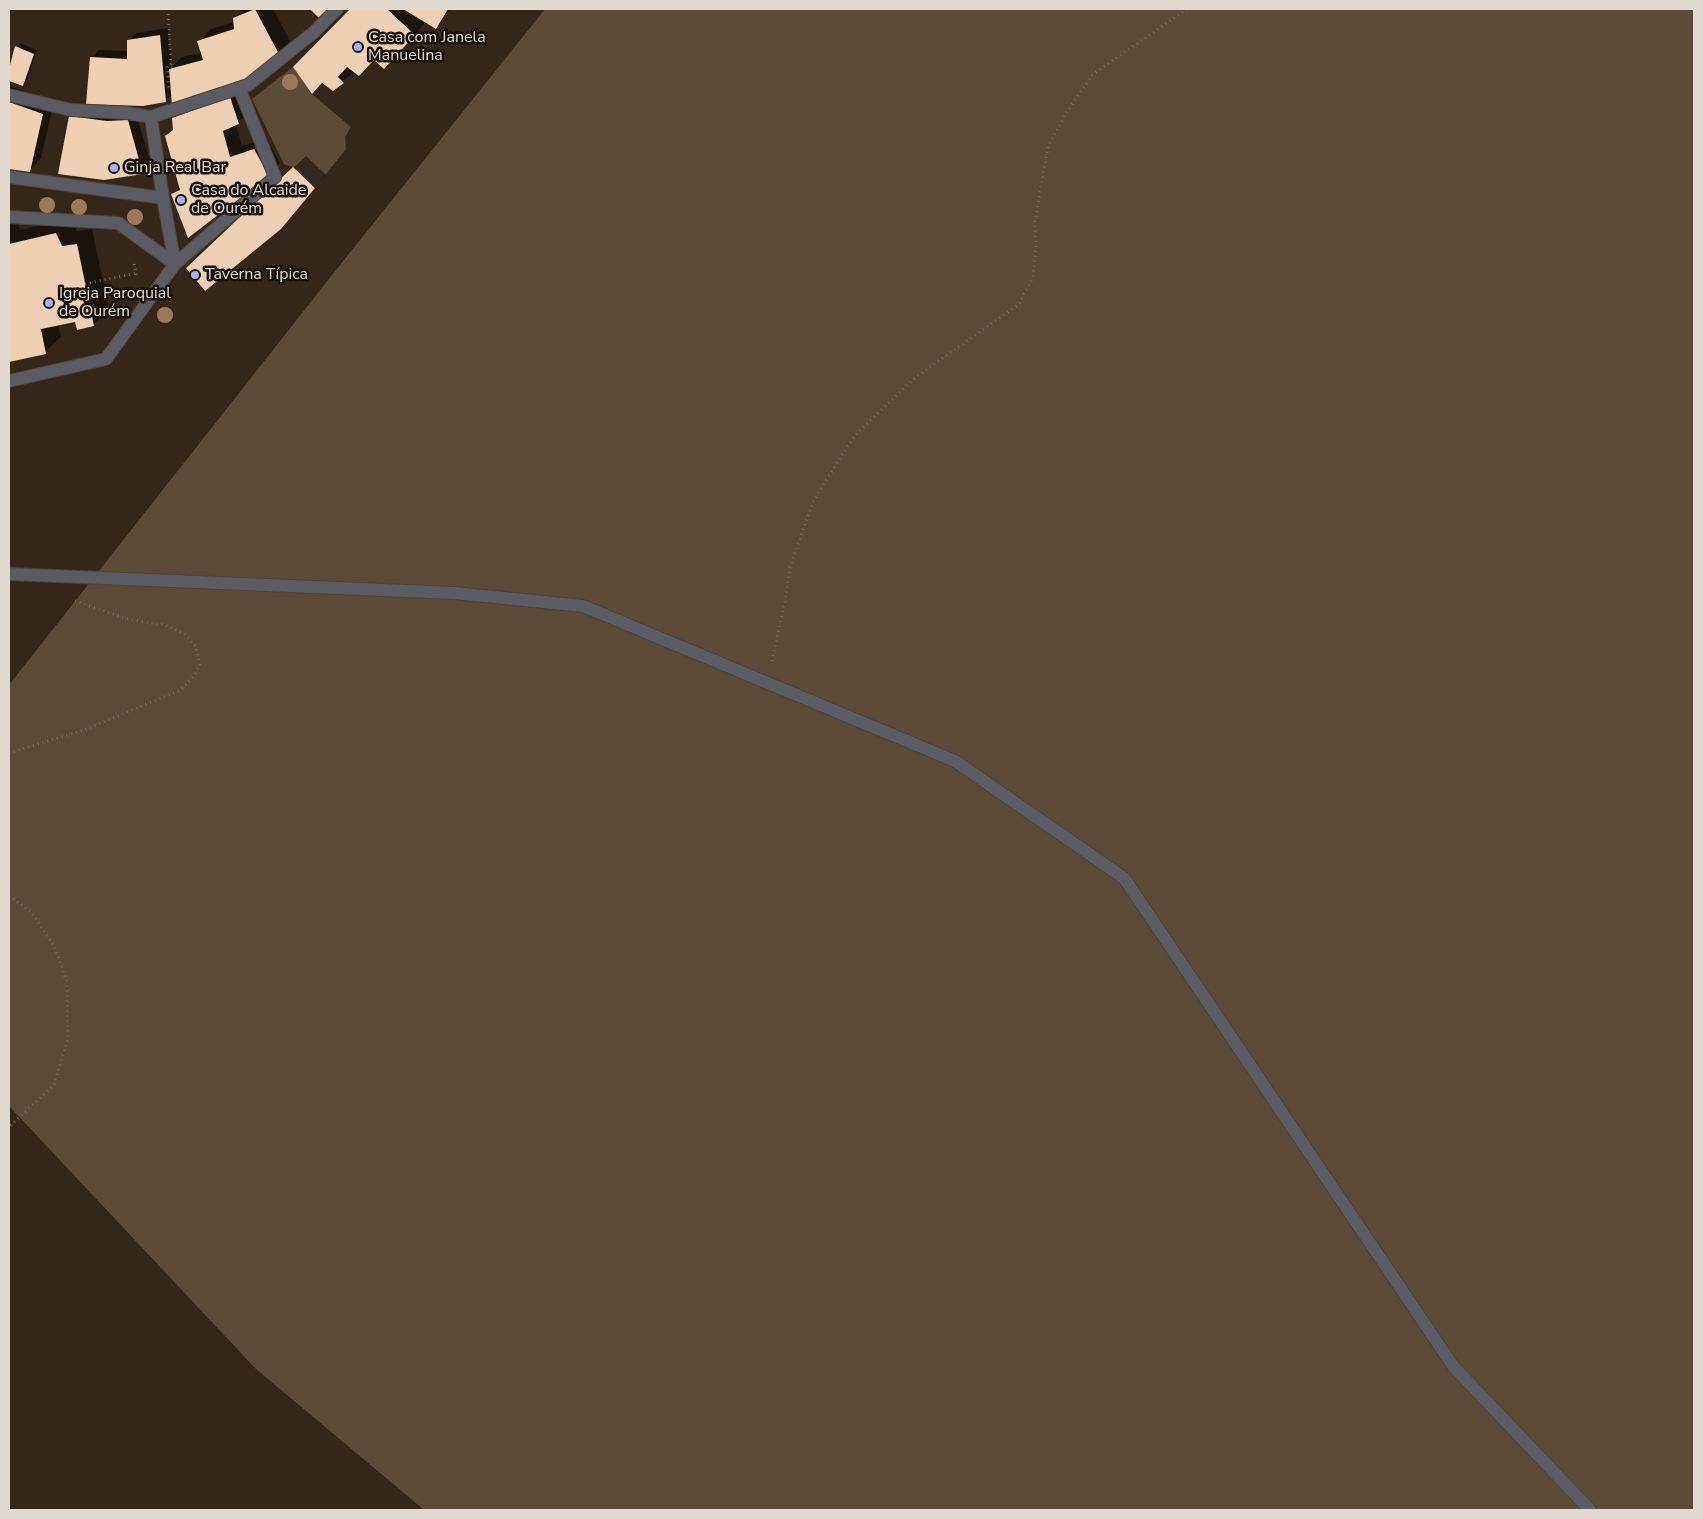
<!DOCTYPE html>
<html>
<head>
<meta charset="utf-8">
<style>
  body { margin:0 }
  #map { position:relative; width:1703px; height:1519px; overflow:hidden; background:#342619; font-family:"Nunito Sans",sans-serif }
  canvas { display:block }
  .frame { position:absolute; inset:0; border:10px solid #e2d9d1; pointer-events:none }
</style>
</head>
<body>
<div id="map">
<canvas width="1703" height="1519"></canvas>
<div class="frame"></div>
</div>
<script>
const c = document.querySelector('canvas').getContext('2d');
c.lineJoin = 'round';
function fill(path, color) { c.fillStyle = color; c.fill(path, 'evenodd'); }
const shape = rows => new Path2D(rows.map(r => 'M' + r).join(''));
function trace(path, color, width, dash) { c.strokeStyle = color; c.lineWidth = width; c.lineCap = dash ? 'butt' : 'round'; c.setLineDash(dash || []); c.stroke(path); }
function write(font, color, halo, rows, align = 'center') {
  c.font = font + ' "Nunito Sans",sans-serif'; c.lineWidth = 5; c.setLineDash([]); c.textBaseline = 'middle'; c.strokeStyle = halo; c.fillStyle = color; for (const [text, x, y, turn = 0] of rows) {
    c.save(); c.translate(x, y); c.rotate((+turn || 0) * Math.PI / 180); c.textAlign = isNaN(turn) ? turn : align; if (halo) c.strokeText(text, 0, 0); c.fillText(text, 0, 0); c.restore();
  }
}
fill(shape([
  [545,9,1694,9,1694,1510,424,1510,255,1368,9,1106,9,685,332,275],
  [293,67,312,94,351,127,345,137,346,149,315,188,293,167,284,164,252,99]
]), '#5d4b39');
fill(shape([
  [245,9,273,9,290,41,278,53,172,95,166,101,91,58,99,50,128,51,128,41,136,33,168,28,171,68,182,57,202,53,199,41,211,29,235,22,235,19],
  [351,9,450,9,436,28,426,22,396,55,375,59,355,71,333,90,295,67],
  [20,43,37,50,27,81,23,85,9,80,17,47],
  [9,86,54,102,41,158,30,170,9,168],
  [242,86,251,111,236,124,242,146,266,138,280,163,268,175,173,194,180,187,166,136,174,128,174,119,186,107],
  [78,109,136,113,151,165,143,173,104,179,70,117],
  [306,156,326,175,280,228,199,256],
  [17,213,20,230,72,218,77,231,92,229,109,309,93,325,76,321,58,324,61,337,45,352,9,361,9,215]
]), '#0007');
fill(shape([
  [255,9,279,54,248,78,224,89,172,105,169,69,203,60,197,41,234,29,233,18],
  [310,9,331,9,320,19],
  [350,9,387,9,415,35,384,69,374,60,359,76,347,67,338,77,344,83,333,91,322,83,312,94,293,67],
  [403,9,448,9,436,29],
  [160,35,166,102,143,106,86,104,90,57,127,59,127,40],
  [15,46,34,54,23,86,9,81,9,69],
  [230,97,239,124,223,131,230,157,254,149,269,176,188,238,171,194,180,190,165,136,173,130,172,118],
  [9,102,43,114,30,172,9,169],
  [69,116,107,121,128,120,143,174,104,180,58,174],
  [293,167,315,188,281,229,205,291,186,268],
  [56,233,62,246,77,244,94,326,77,330,75,322,41,329,46,354,9,362,9,244]
]), '#eed0b4');
const lane = shape([
  [175,264,275,177,239,88]
]);
const street = shape([
  [9,95,71,110,127,113,151,117,248,85,314,32,337,9],
  [151,117,163,198,175,264],
  [9,177,163,198],
  [9,217,118,223,175,264],
  [9,381,106,359,175,264],
  [9,574,454,593,583,606,955,761,1124,878,1453,1366,1590,1510]
]);
trace(lane, '#504336', 14);
trace(street, '#504336', 14);
trace(shape([
  [168,9,171,64,167,66,169,89],
  [134,264,137,277],
  [85,284,136,273],
  [772,661,785,602,790,566,813,502,838,461,857,433,916,377,1019,304,1033,277,1036,247,1035,222,1048,146,1065,115,1093,74,1187,9],
  [9,753,84,730,181,690,194,676,200,665,196,647,185,634,165,625,131,620,75,601],
  [9,896,31,912,54,946,67,982,68,1038,54,1085,9,1127]
]), '#776b60', 3, [1, 4]);
trace(lane, '#5a5b63', 12);
trace(street, '#5a5b63', 12);
c.fillStyle = '#9b7a5c';
for (const [x, y] of [
  [290,82],
  [47,205],
  [79,207],
  [135,217],
  [165,315]
]) { c.beginPath(); c.arc(x, y, 8, 0, 2 * Math.PI); c.fill(); }
for (const [x, y, r, color] of [
  [358,47,5,"#aab0fb"],
  [114,168,5,"#aab0fb"],
  [181,200,5,"#aab0fb"],
  [195,275,5,"#aab0fb"],
  [49,303,5,"#aab0fb"]
]) { const dot = new Path2D(); dot.arc(x, y, r, 0, 2 * Math.PI); c.fillStyle = color; c.fill(dot); trace(dot, '#17110b', 2); }
write('16px', '#e2d9d1', '#17110b', [
  ["Casa com Janela",368,38],
  ["Manuelina",368,56],
  ["Ginja Real Bar",124,168],
  ["Casa do Alcaide",191,191],
  ["de Ourém",191,209],
  ["Taverna Típica",205,275],
  ["Igreja Paroquial",59,294],
  ["de Ourém",59,312]
], 'left');
</script>
</body>
</html>
